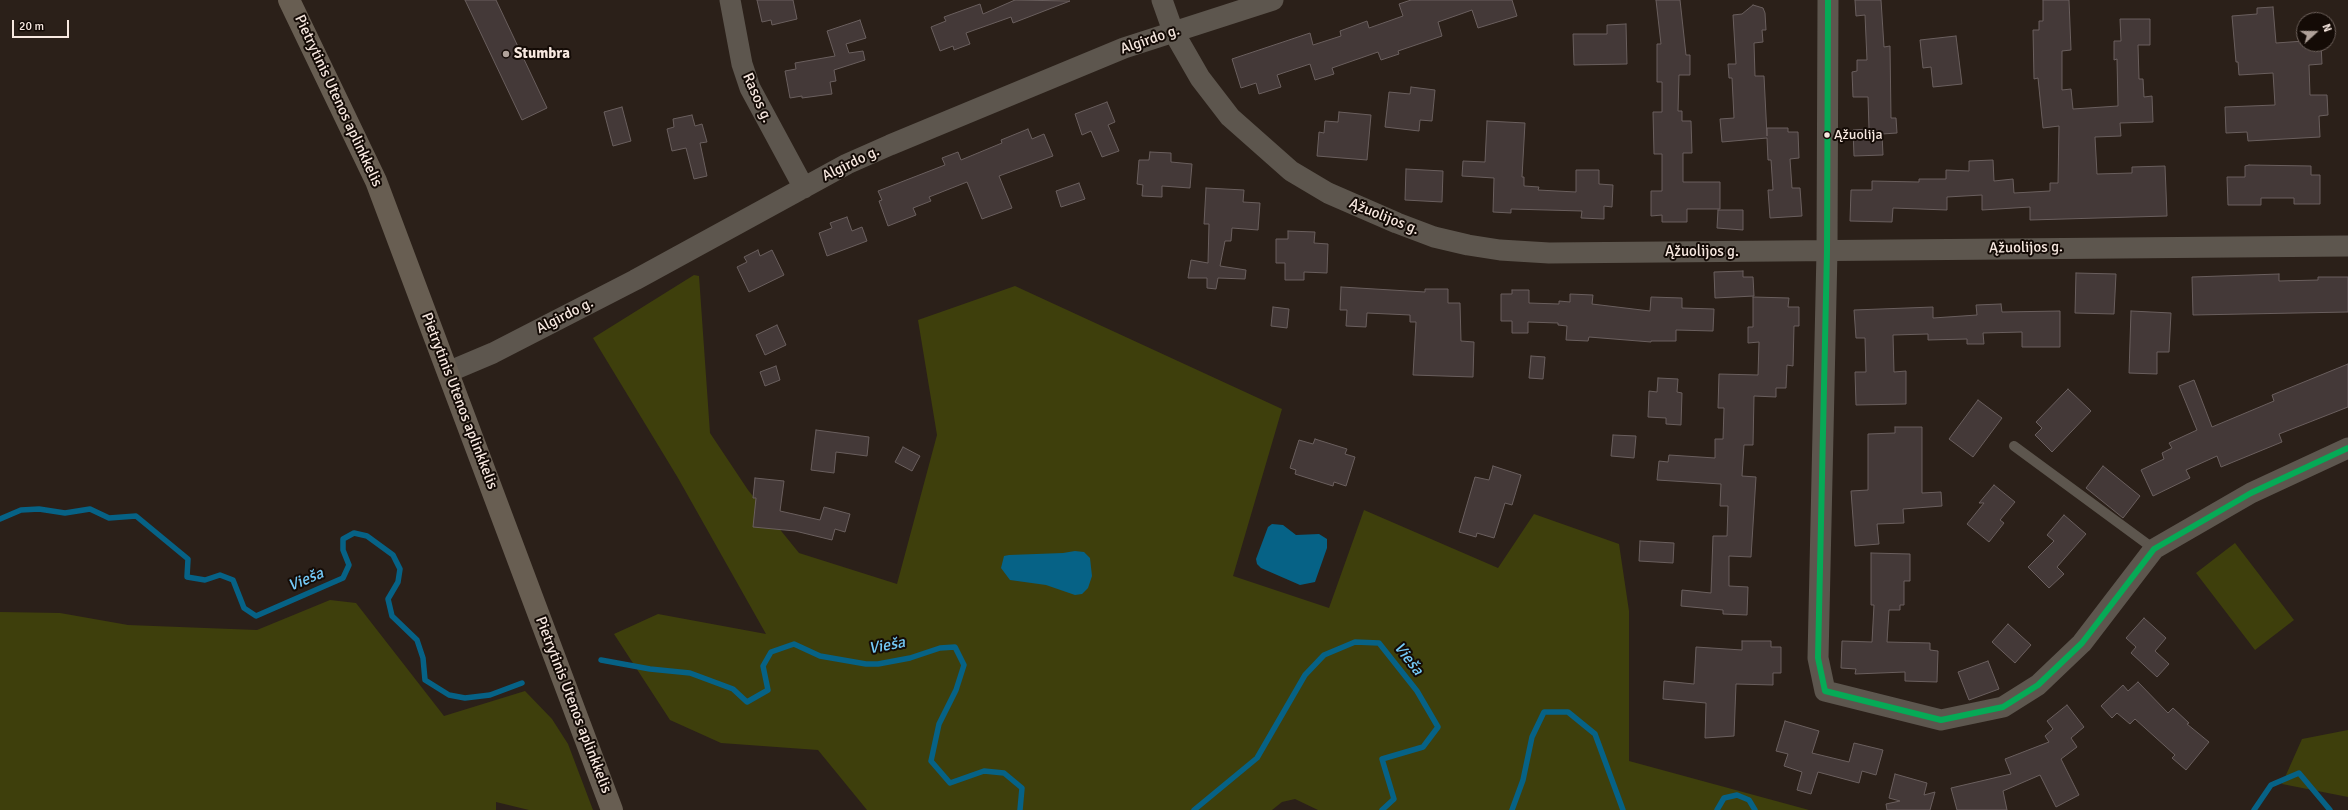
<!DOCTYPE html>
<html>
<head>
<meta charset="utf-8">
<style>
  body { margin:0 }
  #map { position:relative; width:2348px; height:810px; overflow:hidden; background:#2b2019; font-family:Signika,sans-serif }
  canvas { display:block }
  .north { position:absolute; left:2296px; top:12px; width:40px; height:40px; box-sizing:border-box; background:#140b06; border:1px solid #6f635d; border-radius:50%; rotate:69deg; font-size:11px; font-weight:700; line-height:16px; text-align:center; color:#f7e8e0 }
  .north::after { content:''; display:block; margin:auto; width:14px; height:18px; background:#b0a29a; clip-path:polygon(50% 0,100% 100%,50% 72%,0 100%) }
  .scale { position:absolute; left:12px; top:20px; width:57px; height:18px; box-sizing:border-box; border:2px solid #f7e8e0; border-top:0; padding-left:5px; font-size:12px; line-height:14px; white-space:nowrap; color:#f7e8e0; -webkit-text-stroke:3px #140b06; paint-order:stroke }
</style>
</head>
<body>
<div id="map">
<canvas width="2348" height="810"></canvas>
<div class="north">N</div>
<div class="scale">20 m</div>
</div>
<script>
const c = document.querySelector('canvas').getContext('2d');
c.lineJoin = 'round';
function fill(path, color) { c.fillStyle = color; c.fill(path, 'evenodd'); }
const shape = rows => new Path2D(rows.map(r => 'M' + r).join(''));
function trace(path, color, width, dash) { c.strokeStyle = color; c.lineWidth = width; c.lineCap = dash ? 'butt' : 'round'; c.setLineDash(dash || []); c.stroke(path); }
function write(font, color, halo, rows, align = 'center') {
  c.font = font + ' Signika,sans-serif'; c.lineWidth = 4; c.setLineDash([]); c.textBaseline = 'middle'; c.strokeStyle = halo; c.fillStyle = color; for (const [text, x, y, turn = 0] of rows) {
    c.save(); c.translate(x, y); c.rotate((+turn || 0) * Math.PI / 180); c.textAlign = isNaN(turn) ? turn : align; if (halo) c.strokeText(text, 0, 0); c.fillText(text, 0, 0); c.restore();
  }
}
fill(shape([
  [694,275,699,276,710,433,748,490,799,553,897,584,937,435,918,320,1015,286,1282,409,1233,576,1329,608,1364,510,1498,568,1534,514,1619,544,1629,611,1629,761,1809,810,1318,810,1295,799,1282,802,1272,810,867,810,818,750,721,743,670,720,614,634,658,614,766,634,678,478,593,338],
  [2235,543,2294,620,2255,650,2196,573],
  [330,600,356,603,444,716,525,691,552,719,568,744,593,810,529,810,496,802,496,810,0,810,0,612,60,613,128,625,257,630],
  [2348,730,2348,797,2282,784,2302,739]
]), '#3e3f0c');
fill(shape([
  [1272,524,1283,525,1296,535,1319,534,1327,539,1327,548,1315,582,1300,585,1261,568,1257,564,1256,559,1268,527],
  [1075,551,1084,552,1090,558,1092,576,1088,588,1082,594,1075,595,1046,585,1010,580,1001,568,1004,556,1009,555,1063,553]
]), '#066286');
trace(shape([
  [0,519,21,510,39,509,65,513,90,509,109,518,136,516,188,559,187,577,205,580,220,575,233,580,244,608,256,616,343,578,349,565,343,550,343,539,354,533,367,536,393,555,400,569,398,582,388,599,392,616,417,640,423,658,425,680,449,695,465,698,490,695,522,683],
  [601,660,650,669,690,673,733,689,747,702,768,690,763,666,771,652,794,644,820,656,866,664,878,664,910,658,940,648,955,647,964,665,956,690,939,724,931,761,950,783,984,771,1004,773,1022,788,1020,810],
  [1194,810,1257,758,1305,675,1324,655,1355,642,1379,643,1417,691,1438,727,1423,747,1382,759,1394,799,1382,810],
  [1512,810,1523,780,1532,737,1544,712,1568,712,1595,734,1623,810],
  [1717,810,1724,798,1737,795,1749,800,1755,810],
  [2254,810,2271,785,2299,773,2330,810]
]), '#066286', 5.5);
const building = shape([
  [465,0,496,0,547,108,522,120,465,0],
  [757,0,793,0,797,19,772,25,771,20,762,22,757,0],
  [1015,0,1070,1,1013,23,1011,17,966,33,970,44,954,50,953,46,940,51,931,27,946,21,944,17,980,4,983,14,1015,0],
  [1411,0,1512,0,1517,16,1478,28,1472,10,1438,22,1442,36,1398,51,1399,54,1381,60,1378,52,1332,68,1334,74,1315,80,1310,64,1277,75,1281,87,1259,94,1256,83,1241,88,1232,59,1310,33,1313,45,1341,36,1340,31,1367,21,1369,28,1403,16,1399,4,1411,0],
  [1656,0,1680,0,1686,55,1690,55,1690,75,1679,75,1678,111,1682,111,1682,121,1691,121,1692,153,1683,153,1683,182,1720,182,1720,209,1687,209,1687,222,1662,222,1662,215,1651,216,1651,191,1662,191,1662,154,1654,154,1653,112,1662,112,1662,82,1657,82,1657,44,1661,44,1656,0],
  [1855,0,1881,0,1884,47,1890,46,1891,118,1896,118,1897,133,1882,134,1883,155,1854,156,1853,130,1869,129,1868,97,1853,97,1852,72,1857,71,1857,60,1867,60,1865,15,1856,16,1855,0],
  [2043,0,2069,0,2071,50,2062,51,2062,90,2071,89,2073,109,2118,106,2117,59,2114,60,2114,41,2121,41,2120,19,2150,19,2150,45,2138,45,2139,79,2143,79,2144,97,2152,96,2153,122,2120,123,2121,136,2095,137,2097,174,2132,173,2132,167,2165,166,2167,216,2030,220,2030,207,1982,210,1982,195,1947,197,1947,210,1893,208,1892,222,1850,221,1851,190,1872,190,1872,181,1919,182,1919,179,1946,179,1946,170,1969,171,1969,161,1993,160,1994,181,2013,179,2014,193,2050,191,2050,183,2058,183,2059,126,2043,128,2038,78,2034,79,2033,30,2039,30,2039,21,2043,21,2043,0],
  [1753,5,1763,8,1765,13,1766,30,1762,30,1763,42,1754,43,1755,76,1764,76,1767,136,1767,128,1788,128,1788,132,1798,132,1799,158,1790,159,1792,188,1800,188,1802,216,1770,218,1768,190,1773,190,1771,160,1768,160,1767,138,1722,142,1720,119,1734,118,1732,78,1729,78,1728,64,1736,64,1733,15,1742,14,1753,5],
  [2273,7,2276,43,2304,41,2304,44,2321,44,2322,64,2309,65,2310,95,2327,95,2328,115,2319,116,2320,137,2248,141,2247,132,2226,133,2225,107,2275,105,2273,73,2239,75,2238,62,2236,62,2232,16,2257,14,2257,8,2273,7],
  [860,20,866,38,846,44,849,53,863,51,865,60,834,70,836,81,830,82,832,94,802,98,802,96,790,98,785,71,796,69,795,63,835,56,827,31,860,20],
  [1626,24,1627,64,1574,65,1573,34,1607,34,1607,25,1626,24],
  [1956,36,1962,84,1933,87,1931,67,1923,68,1920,40,1956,36],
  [1411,87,1435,90,1432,121,1420,120,1419,131,1385,127,1389,92,1410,94,1411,87],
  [1107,102,1115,122,1108,125,1119,151,1102,157,1091,131,1082,135,1075,114,1107,102],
  [622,107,631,141,613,146,604,112,622,107],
  [1339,112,1371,115,1367,160,1317,156,1319,132,1324,133,1325,121,1338,122,1339,112],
  [692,115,695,126,702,124,707,142,700,143,707,176,694,179,686,148,672,151,667,129,674,127,673,119,692,115],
  [1487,121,1525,123,1522,177,1524,177,1524,186,1539,187,1538,190,1576,192,1576,170,1599,170,1599,184,1613,185,1612,207,1604,206,1604,219,1581,218,1582,211,1511,209,1511,213,1493,212,1494,178,1462,176,1463,161,1485,162,1487,121],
  [1028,129,1032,139,1044,134,1053,156,999,176,1012,208,982,219,967,182,929,197,931,201,913,208,916,215,888,226,879,201,882,200,878,191,945,165,942,158,958,152,961,160,1002,143,1001,140,1028,129],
  [1150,152,1171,153,1171,162,1192,164,1190,188,1162,186,1162,197,1142,196,1143,185,1137,184,1139,160,1149,160,1150,152],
  [2249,165,2311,166,2311,175,2320,175,2320,204,2294,204,2294,198,2261,198,2261,205,2228,205,2227,177,2245,177,2245,166,2249,165],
  [1406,169,1443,171,1442,202,1405,200,1406,169],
  [1079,183,1085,199,1061,207,1056,191,1079,183],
  [1206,188,1244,190,1243,202,1260,203,1258,230,1232,228,1231,241,1225,241,1220,266,1246,270,1245,279,1218,278,1216,289,1207,288,1207,278,1188,278,1191,260,1208,263,1209,224,1204,224,1206,188],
  [1718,210,1743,210,1743,230,1717,228,1718,210],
  [847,217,852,231,862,227,867,241,827,256,819,233,832,228,830,223,847,217],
  [1288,231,1315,232,1314,243,1328,244,1327,273,1304,272,1304,280,1285,280,1285,263,1276,263,1276,239,1288,239,1288,231],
  [758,250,760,256,772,250,784,275,749,292,737,267,747,262,744,257,758,250],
  [1743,271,1743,277,1753,277,1754,296,1715,298,1714,272,1743,271],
  [2076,273,2116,274,2114,314,2075,313,2076,273],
  [2279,274,2279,281,2318,280,2318,277,2348,277,2348,312,2193,315,2192,277,2279,274],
  [1341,287,1425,292,1425,289,1448,289,1448,303,1460,303,1461,341,1474,342,1473,377,1413,375,1416,322,1410,322,1410,315,1367,313,1366,327,1346,326,1347,310,1340,310,1341,287],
  [1512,290,1529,290,1529,303,1559,304,1559,301,1570,302,1570,294,1593,295,1592,304,1650,311,1651,297,1682,298,1682,308,1714,309,1713,331,1676,330,1676,341,1651,341,1651,342,1589,337,1588,341,1566,340,1567,326,1558,325,1558,323,1528,322,1528,333,1512,333,1512,321,1501,321,1501,294,1512,294,1512,290],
  [1753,297,1789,298,1788,307,1799,307,1799,326,1794,326,1793,366,1787,365,1786,388,1776,388,1776,397,1754,396,1753,445,1744,445,1742,476,1756,477,1751,557,1729,556,1729,586,1748,587,1747,615,1723,614,1723,610,1681,606,1682,590,1711,593,1713,536,1727,536,1728,506,1720,506,1721,484,1657,480,1659,461,1668,462,1669,455,1715,458,1715,439,1723,439,1724,408,1718,408,1719,374,1758,375,1759,342,1748,343,1748,327,1753,327,1753,297],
  [2001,304,2002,312,2060,311,2060,347,2022,347,2022,332,1983,333,1984,344,1967,344,1967,339,1928,340,1928,334,1893,335,1894,372,1906,371,1906,404,1856,405,1855,372,1866,372,1865,338,1856,338,1854,310,1933,307,1933,318,1977,315,1976,305,2001,304],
  [1273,307,1289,309,1287,328,1271,326,1273,307],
  [2131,311,2171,313,2169,352,2157,352,2157,374,2129,373,2131,311],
  [777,325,786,345,765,355,756,335,777,325],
  [1531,356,1545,357,1543,379,1529,378,1531,356],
  [2348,364,2348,407,2279,434,2282,442,2221,467,2217,456,2186,470,2190,478,2153,496,2141,470,2164,459,2162,453,2172,448,2169,443,2197,430,2179,386,2194,380,2212,427,2274,401,2272,395,2348,364],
  [776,366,780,380,765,386,760,372,776,366],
  [1658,378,1678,379,1677,392,1682,393,1681,425,1666,424,1666,418,1648,417,1649,391,1657,392,1658,378],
  [2068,389,2091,411,2052,452,2035,435,2042,428,2036,422,2068,389],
  [1978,400,2002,418,1973,457,1949,439,1978,400],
  [1895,427,1922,427,1922,493,1941,492,1942,506,1903,509,1904,523,1877,524,1879,544,1855,546,1851,491,1868,490,1868,434,1895,433,1895,427],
  [816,430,869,437,867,456,836,452,834,473,811,470,816,430],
  [1613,435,1636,436,1634,458,1611,456,1613,435],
  [1315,439,1347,449,1345,454,1355,457,1346,486,1334,482,1333,486,1295,474,1296,470,1290,468,1299,440,1313,444,1315,439],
  [903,447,920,456,912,471,895,462,903,447],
  [1493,466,1521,475,1512,505,1505,503,1494,538,1477,533,1476,537,1459,532,1475,477,1489,480,1493,466],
  [2103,466,2140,496,2123,518,2086,488,2103,466],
  [755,478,784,481,780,511,820,520,824,507,850,514,845,532,835,529,832,540,795,531,753,527,756,498,753,498,755,478],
  [1994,485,2015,502,2000,520,2004,523,1989,542,1967,524,1984,503,1979,503,1994,485],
  [2064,515,2086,534,2057,567,2064,574,2049,588,2028,567,2054,541,2047,535,2064,515],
  [1640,541,1674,543,1673,563,1639,561,1640,541],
  [1871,553,1910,554,1910,581,1904,581,1904,605,1900,605,1900,610,1889,610,1887,642,1930,643,1930,650,1938,651,1937,682,1905,681,1905,672,1855,674,1856,669,1841,668,1842,641,1872,642,1874,605,1871,605,1871,553],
  [2144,618,2166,638,2155,651,2169,664,2157,677,2131,653,2136,647,2126,638,2144,618],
  [2008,624,2031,645,2015,663,1992,642,2008,624],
  [1742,641,1771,641,1771,647,1781,647,1781,673,1773,673,1773,685,1736,684,1734,736,1705,738,1706,703,1663,699,1664,681,1694,684,1696,647,1742,650,1742,641],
  [1988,661,1999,689,1969,700,1958,672,1988,661],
  [2138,682,2168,713,2173,708,2189,723,2187,724,2209,742,2186,770,2172,758,2175,755,2135,719,2130,724,2117,713,2112,718,2101,706,2123,685,2128,691,2138,682],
  [2067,705,2084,727,2071,738,2077,747,2061,759,2079,795,2056,807,2040,775,2003,791,2007,810,1957,810,1951,788,2011,774,2005,759,2049,742,2045,736,2053,729,2047,721,2067,705],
  [1785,721,1819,731,1812,753,1849,762,1854,743,1883,750,1876,775,1862,771,1859,783,1818,772,1811,794,1797,790,1802,772,1784,766,1788,754,1776,751,1785,721],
  [1895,774,1927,783,1924,795,1935,792,1930,810,1887,810,1886,804,1900,801,1889,798,1895,774]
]);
fill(building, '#443938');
trace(building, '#6a5f5e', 1);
trace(shape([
  [2014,446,2154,549]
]), '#5d564e', 10);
trace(shape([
  [730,0,742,64,750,88,804,188],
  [1162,0,1173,31,1200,78,1230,117,1291,171,1328,193,1397,223,1434,237,1468,245,1500,250,1549,253,2348,246],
  [1828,0,1827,251,1818,658,1825,691,1941,720,2003,707,2038,685,2082,643,2154,549,2251,493,2348,448],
  [448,372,493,353,635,280,847,164,890,145,1124,48,1273,0]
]), '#5d564e', 21);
trace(shape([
  [289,0,376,181,612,810]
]), '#685e52', 22);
trace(shape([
  [1828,0,1827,251,1818,658,1825,691,1941,720,2003,707,2038,685,2082,643,2154,549,2251,493,2348,448]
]), '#06aa56', 6);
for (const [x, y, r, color] of [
  [506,54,4,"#b0a29a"],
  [1827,135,3.5,"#f7e8e0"]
]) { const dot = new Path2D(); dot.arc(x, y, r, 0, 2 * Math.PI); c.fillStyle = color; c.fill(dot); trace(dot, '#140b06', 1.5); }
write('14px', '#f7e8e0', '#140b06', [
  ["Ąžuolija",1834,135]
], 'left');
write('15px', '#f7e8e0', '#140b06', [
  ["Algirdo g.",1150,40,-19],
  ["Rasos g.",757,98,66],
  ["Pietrytinis Utenos aplinkkelis",338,101,65],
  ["Algirdo g.",851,164,-26],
  ["Ąžuolijos g.",1384,217,22],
  ["Ąžuolijos g.",2026,248,-1],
  ["Ąžuolijos g.",1702,252],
  ["Algirdo g.",565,316,-27],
  ["Pietrytinis Utenos aplinkkelis",459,401,69],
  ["Pietrytinis Utenos aplinkkelis",573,705,69]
]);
write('bold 15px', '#f7e8e0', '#140b06', [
  ["Stumbra",514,54]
], 'left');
write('italic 16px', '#74c9f7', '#140b06', [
  ["Vieša",306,580,-23],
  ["Vieša",887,646,-11],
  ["Vieša",1408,659,52]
]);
</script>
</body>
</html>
